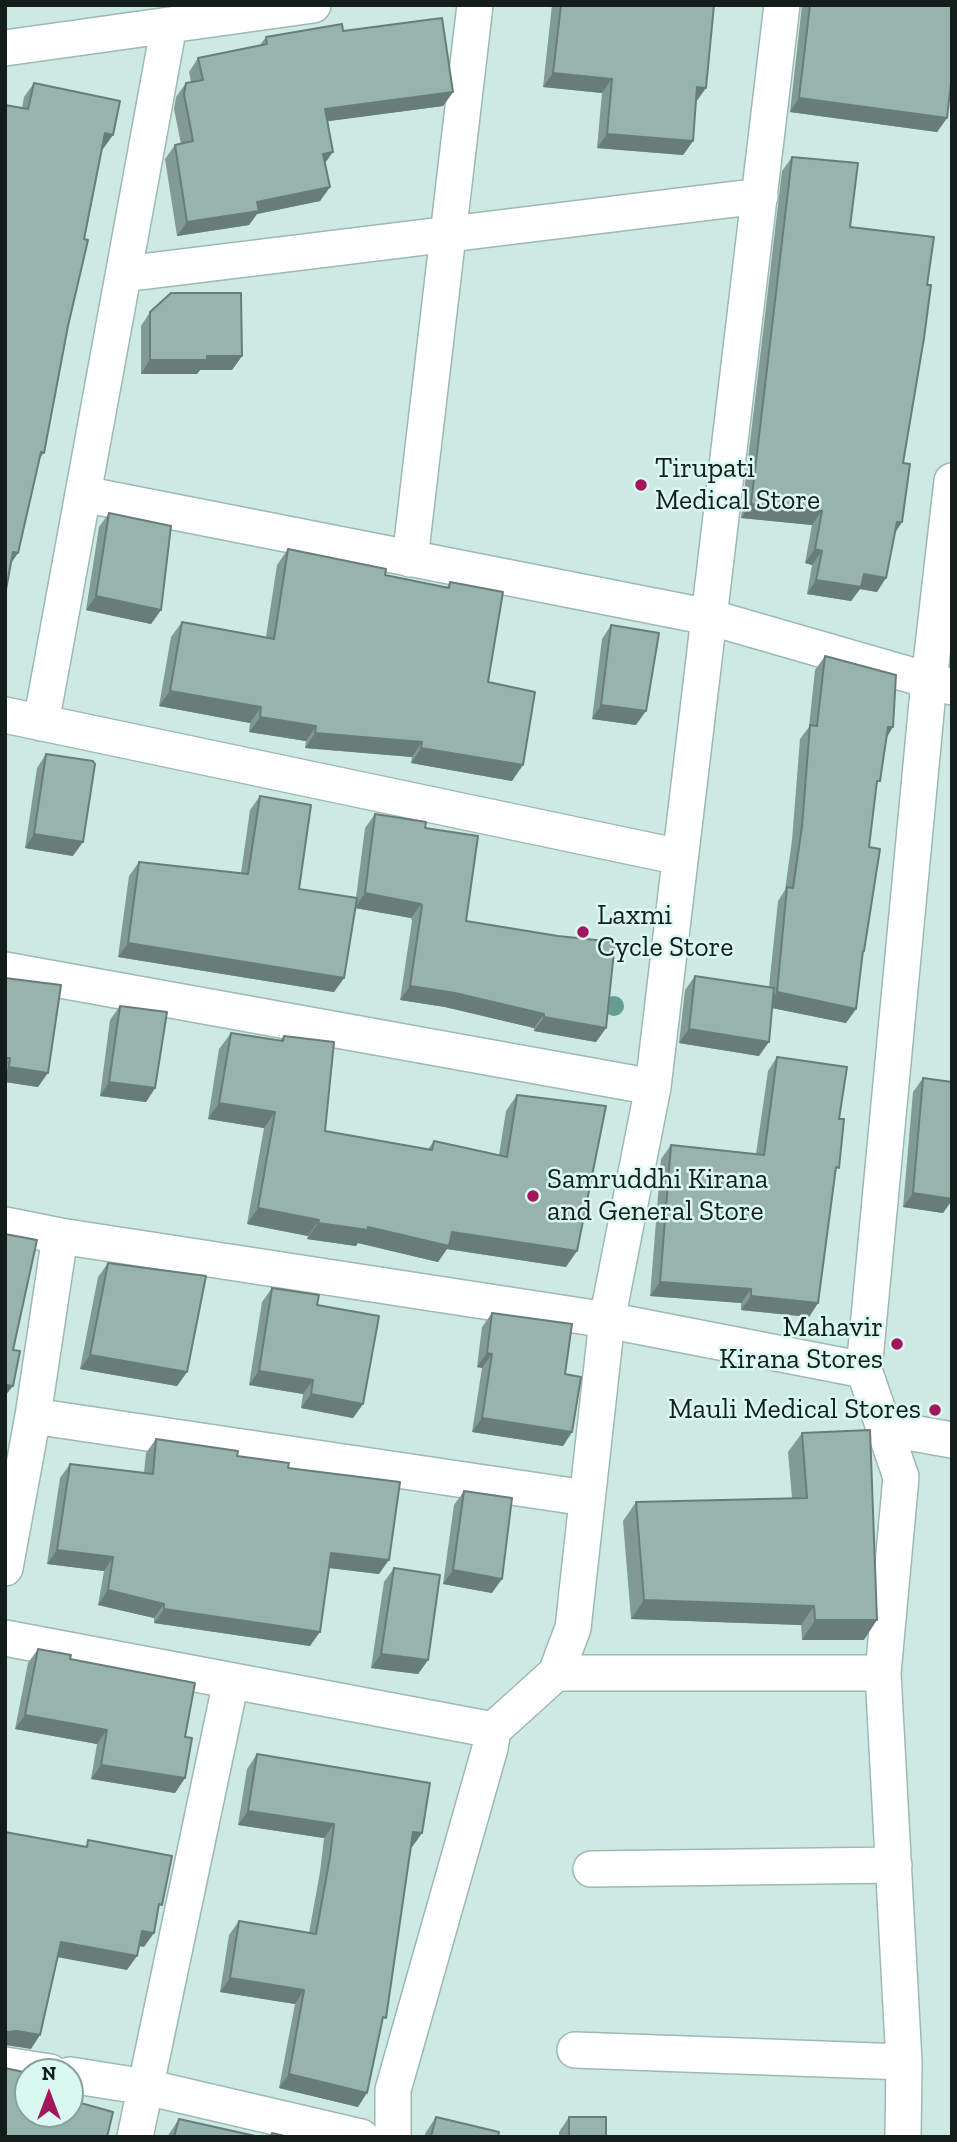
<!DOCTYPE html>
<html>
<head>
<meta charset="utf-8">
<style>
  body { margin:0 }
  #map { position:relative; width:957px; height:2142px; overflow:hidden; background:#cceae3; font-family:"Zilla Slab",serif }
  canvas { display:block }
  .frame { position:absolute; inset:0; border:7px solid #131e1b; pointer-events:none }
  .north { position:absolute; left:14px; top:2058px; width:70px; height:70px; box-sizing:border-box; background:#d9f8f0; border:2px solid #8aa19b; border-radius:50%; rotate:0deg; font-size:19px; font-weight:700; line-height:28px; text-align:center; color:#131e1b }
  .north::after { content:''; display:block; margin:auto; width:24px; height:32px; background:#a4165b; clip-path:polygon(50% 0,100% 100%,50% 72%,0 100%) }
</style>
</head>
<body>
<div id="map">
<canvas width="957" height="2142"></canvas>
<div class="frame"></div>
<div class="north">N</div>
</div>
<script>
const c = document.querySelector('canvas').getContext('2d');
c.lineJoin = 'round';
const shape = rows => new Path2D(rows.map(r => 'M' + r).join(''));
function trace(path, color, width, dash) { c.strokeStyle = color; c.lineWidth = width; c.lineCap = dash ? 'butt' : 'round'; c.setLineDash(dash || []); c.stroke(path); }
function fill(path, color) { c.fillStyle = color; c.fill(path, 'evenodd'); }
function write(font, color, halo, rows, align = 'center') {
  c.font = font + ' "Zilla Slab",serif'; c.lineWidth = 5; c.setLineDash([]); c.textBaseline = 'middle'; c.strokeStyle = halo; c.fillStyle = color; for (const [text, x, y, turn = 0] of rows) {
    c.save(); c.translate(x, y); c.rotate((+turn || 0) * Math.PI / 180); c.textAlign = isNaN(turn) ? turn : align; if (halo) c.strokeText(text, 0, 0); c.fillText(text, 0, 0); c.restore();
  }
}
const street = shape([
  [5,48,313,5],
  [124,274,760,196],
  [83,494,709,617,952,687],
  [410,559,475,5],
  [5,715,680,857],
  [41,723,169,25],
  [5,970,653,1087],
  [5,1225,60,1236,607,1320,864,1370,929,681,952,481],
  [864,1370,901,1477,883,1673,904,2062,903,2137],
  [33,1416,586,1498],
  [884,1428,952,1440],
  [5,1568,33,1416,60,1236],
  [5,1638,493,1730],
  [556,1673,883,1673],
  [591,1869,894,1865],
  [575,2050,904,2062],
  [5,2065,50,2072],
  [70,2075,146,2087,361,2137],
  [135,2137,231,1681],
  [393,2137,393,2090,490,1748,493,1730,556,1673,573,1628,607,1320,653,1087,782,5]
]);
trace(street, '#9cb9b2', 38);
trace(street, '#fff', 35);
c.fillStyle = '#659d93';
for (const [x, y] of [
  [614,1006]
]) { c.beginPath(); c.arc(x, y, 10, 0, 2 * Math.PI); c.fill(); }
fill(shape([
  [552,5,714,5,696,102,693,141,683,155,597,148,602,93,543,87],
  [802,5,952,5,952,82,951,82,947,118,937,132,790,112],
  [343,31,453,92,443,106,327,121,325,164,330,187,320,201,257,214,249,225,177,236,165,159,175,145,181,144,174,109,176,97,186,83,191,82,189,72,198,58,260,45,266,37],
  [34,83,103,149,102,149,44,453,38,461,18,553,11,563,22,108,24,97],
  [792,157,850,227,903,463,902,522,895,533,877,592,860,589,851,601,807,594,812,565,805,563,812,525,741,518,782,171],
  [150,312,242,356,232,370,200,370,197,374,141,374,141,326],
  [109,513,161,610,151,624,86,610,99,527],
  [288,549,385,575,447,587,450,582,488,682,512,781,411,763,412,757,305,748,306,741,249,732,250,723,159,706,171,637,182,622,266,637,277,565],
  [611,625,636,725,592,719,602,639],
  [825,656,886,738,876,787,869,847,862,954,856,1009,846,1023,772,1008,759,1056,679,1043,685,990,695,976,769,987,778,901,785,890,792,840,800,739,809,727,815,670],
  [46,754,73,856,25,848,37,768],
  [260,796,299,889,356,898,365,828,375,814,425,828,466,921,606,1028,596,1042,534,1031,534,1028,445,1007,400,1000,412,921,411,918,355,908,344,978,334,992,118,957,129,876,139,862,241,873,250,810],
  [5,978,38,1087,5,1082],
  [120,1006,155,1088,146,1102,100,1096,110,1020],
  [231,1033,280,1041,284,1036,325,1131,428,1149,434,1141,499,1155,506,1111,517,1095,566,1267,447,1249,438,1262,358,1243,356,1246,307,1239,308,1236,247,1224,264,1128,208,1119,219,1049],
  [777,1057,839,1119,835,1173,818,1303,809,1317,741,1310,741,1303,650,1296,661,1159,671,1145,756,1154,768,1071],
  [923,1078,952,1082,952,1200,943,1213,903,1207,913,1092],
  [108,1263,187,1372,177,1386,80,1369,98,1277],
  [272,1288,317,1305,363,1404,353,1418,301,1408,303,1394,249,1385,262,1302],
  [492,1313,565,1374,572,1432,563,1446,472,1432,482,1368,477,1367,482,1327],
  [802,1433,864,1640,802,1640,801,1625,631,1619,623,1521,636,1502,792,1498,788,1452],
  [156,1439,288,1468,379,1574,329,1568,310,1646,154,1623,154,1618,98,1605,104,1571,47,1564,60,1478,70,1464,144,1473,146,1453],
  [464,1491,492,1593,443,1584,454,1505],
  [394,1568,428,1660,418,1674,371,1668,384,1582],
  [38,1649,70,1659,185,1737,185,1778,175,1793,91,1779,97,1744,15,1729,28,1663],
  [257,1754,422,1833,412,1847,411,1847,382,2025,358,2107,279,2088,295,2004,220,1992,229,1935,239,1921,309,1933,320,1872,324,1838,238,1825,247,1769],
  [436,2117,498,2137,424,2137,426,2132],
  [569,2117,606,2137,559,2137,559,2132],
  [179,2119,260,2137,168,2137,169,2134]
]), '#819a94');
fill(shape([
  [553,73,612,79,602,93,543,87],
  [697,87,706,88,696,102],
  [453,92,443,106,315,123,325,109],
  [799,98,947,118,937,132,790,112],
  [105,133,113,135,103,149,95,147],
  [607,134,693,141,683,155,597,148],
  [333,152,323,166,323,154],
  [330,187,320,201,257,214,249,225,177,236,187,222,257,202],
  [207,356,242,356,232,370,200,370,197,374,141,374,150,360],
  [751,504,822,511,812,525,741,518],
  [897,522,902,522,892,537],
  [815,549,822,551,812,565,805,563],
  [13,552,18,553,8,567],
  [864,574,886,578,877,592,860,589,851,601,807,594,816,580],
  [96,596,161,610,151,624,86,610],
  [170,691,261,707,250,723,159,706],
  [601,705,646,711,636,725,592,719],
  [260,717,316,726,306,741,249,732],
  [888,727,893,727,884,742],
  [315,733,422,742,412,757,305,748],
  [421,748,523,765,512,781,411,763],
  [34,834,83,842,73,856,25,848],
  [365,893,421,904,411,918,355,908],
  [128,943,344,978,334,992,118,957],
  [410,986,455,993,544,1014,534,1028,445,1007,400,1000],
  [777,992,856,1009,846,1023,767,1007],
  [544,1017,606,1028,596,1042,534,1031],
  [689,1029,769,1042,759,1056,679,1043],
  [9,1067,48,1073,38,1087,5,1082,5,1072],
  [109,1082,155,1088,146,1102,100,1096],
  [219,1103,275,1112,264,1128,208,1119],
  [913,1193,952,1199,952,1200,943,1213,903,1207],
  [258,1208,319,1220,308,1236,247,1224],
  [318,1223,368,1227,452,1232,577,1251,566,1267,447,1249,438,1262,358,1243,356,1246,307,1239],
  [660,1282,751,1289,741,1303,650,1296],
  [751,1296,818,1303,809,1317,741,1310],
  [487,1353,492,1354,482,1368,477,1367],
  [90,1355,187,1372,177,1386,80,1369],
  [259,1371,313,1380,303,1394,249,1385],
  [7,1385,13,1386,5,1396,5,1387],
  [311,1394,363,1404,353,1418,301,1408],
  [482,1418,572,1432,563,1446,472,1432],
  [57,1550,113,1557,104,1571,47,1564],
  [331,1553,389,1560,379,1574,321,1567],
  [453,1570,502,1579,492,1593,443,1584],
  [108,1590,164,1604,154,1618,98,1605],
  [644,1600,814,1606,801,1625,631,1619],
  [164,1609,320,1632,310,1646,154,1623],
  [815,1620,877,1620,864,1640,802,1640],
  [381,1654,428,1660,418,1674,371,1668],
  [25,1715,107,1730,97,1744,15,1729],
  [101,1765,185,1778,175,1793,91,1779],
  [248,1811,334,1824,324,1838,238,1825],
  [413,1832,422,1833,412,1847,403,1846],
  [142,1931,154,1933,144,1947,132,1945],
  [61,1942,137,1956,127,1970,51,1956],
  [230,1978,304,1990,295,2004,220,1992],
  [17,2031,40,2035,31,2049,5,2045,5,2034,7,2032],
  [289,2074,367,2093,358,2107,279,2088]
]), '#697d78');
const building = shape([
  [561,5,714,5,706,88,697,87,693,141,607,134,612,79,553,73,561,5],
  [810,5,952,5,952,74,947,118,799,98,810,5],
  [442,18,453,92,325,109,333,152,323,154,330,187,257,202,259,211,187,222,175,145,193,141,184,94,186,83,203,80,198,58,267,44,266,37,342,24,343,31,442,18],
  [34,83,120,101,113,135,105,133,84,239,88,240,68,326,44,453,41,452,18,553,13,552,5,595,5,105,28,109,34,83],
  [792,157,858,163,850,227,934,237,927,285,931,285,924,338,903,463,910,464,902,522,897,522,886,578,864,574,861,587,816,580,822,551,815,549,822,511,751,504,792,157],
  [171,293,241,293,242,356,207,356,207,360,150,360,150,312,171,293],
  [109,513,171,526,161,610,96,596,109,513],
  [288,549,386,569,385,575,449,588,450,582,503,592,488,682,535,692,523,765,421,748,422,742,315,733,316,726,260,717,261,707,170,691,182,622,274,639,288,549],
  [611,625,659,633,646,711,601,705,611,625],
  [825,656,896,675,893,727,888,727,880,781,877,781,869,847,880,849,864,951,863,951,856,1009,777,992,787,887,793,888,802,826,810,725,817,726,825,656],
  [46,754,93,761,95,764,83,842,34,834,46,754],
  [260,796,311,805,299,889,357,898,344,978,128,943,139,862,248,874,260,796],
  [375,814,426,822,425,828,478,836,466,921,558,936,615,942,606,1028,544,1017,544,1014,455,993,410,986,422,906,421,904,365,893,375,814],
  [695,976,774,988,769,1042,689,1029,695,976],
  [5,978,61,985,48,1073,9,1067,10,1058,5,1058,5,978],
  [120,1006,167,1012,155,1088,109,1082,120,1006],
  [231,1033,283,1041,284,1036,334,1042,325,1131,432,1150,434,1141,507,1157,517,1095,606,1106,577,1251,452,1232,449,1246,368,1227,368,1230,318,1223,319,1220,258,1208,275,1112,219,1103,231,1033],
  [777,1057,847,1067,839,1119,844,1119,839,1168,836,1167,818,1303,751,1296,751,1289,660,1282,671,1145,764,1155,777,1057],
  [923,1078,952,1082,952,1199,913,1193,923,1078],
  [5,1234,37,1240,13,1350,20,1351,13,1386,7,1385,5,1394,5,1234],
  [108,1263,206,1276,187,1372,90,1355,108,1263],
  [272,1288,319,1295,317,1305,379,1316,363,1404,311,1394,313,1380,259,1371,272,1288],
  [492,1313,572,1324,565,1374,581,1377,572,1432,482,1418,492,1354,487,1353,492,1313],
  [870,1430,877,1620,815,1620,814,1606,644,1600,636,1502,807,1498,802,1433,870,1430],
  [156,1439,238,1451,237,1456,289,1463,288,1468,400,1482,389,1560,331,1553,320,1632,164,1609,164,1604,108,1590,113,1557,57,1550,70,1464,153,1474,156,1439],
  [464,1491,512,1498,502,1579,453,1570,464,1491],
  [394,1568,440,1575,428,1660,381,1654,394,1568],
  [38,1649,71,1655,70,1659,195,1683,185,1737,192,1738,185,1778,101,1765,107,1730,25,1715,38,1649],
  [257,1754,430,1783,422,1833,413,1832,386,2018,383,2017,367,2093,289,2074,304,1990,230,1978,239,1921,316,1934,330,1857,334,1824,248,1811,257,1754],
  [5,1832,87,1847,88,1840,172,1856,162,1905,159,1904,154,1933,142,1931,137,1956,61,1942,40,2035,17,2031,7,2032,5,2034,5,1832],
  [5,2068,28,2073,28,2114,70,2114,70,2100,113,2112,107,2137,5,2137,5,2068],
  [436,2117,499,2132,498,2137,431,2137,436,2117],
  [569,2117,606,2117,606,2137,569,2137,569,2117],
  [179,2119,260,2137,174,2137,179,2119],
  [272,2133,289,2137,271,2137,272,2133]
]);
fill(building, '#96b3ac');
trace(building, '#697d78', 2);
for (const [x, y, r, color] of [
  [641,485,7,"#a4165b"],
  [583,932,7,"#a4165b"],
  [533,1196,7,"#a4165b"],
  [897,1344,7,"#a4165b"],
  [935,1410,7,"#a4165b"]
]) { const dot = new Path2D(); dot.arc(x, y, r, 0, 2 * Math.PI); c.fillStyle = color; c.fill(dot); trace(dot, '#d9f8f0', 2.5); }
write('28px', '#131e1b', '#d9f8f0', [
  ["Tirupati",655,469],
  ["Medical Store",655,501],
  ["Laxmi",597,916],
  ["Cycle Store",597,948],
  ["Samruddhi Kirana",547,1180],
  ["and General Store",547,1212],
  ["Mahavir",883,1328,"right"],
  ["Kirana Stores",883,1360,"right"],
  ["Mauli Medical Stores",921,1410,"right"]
], 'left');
</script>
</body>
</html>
